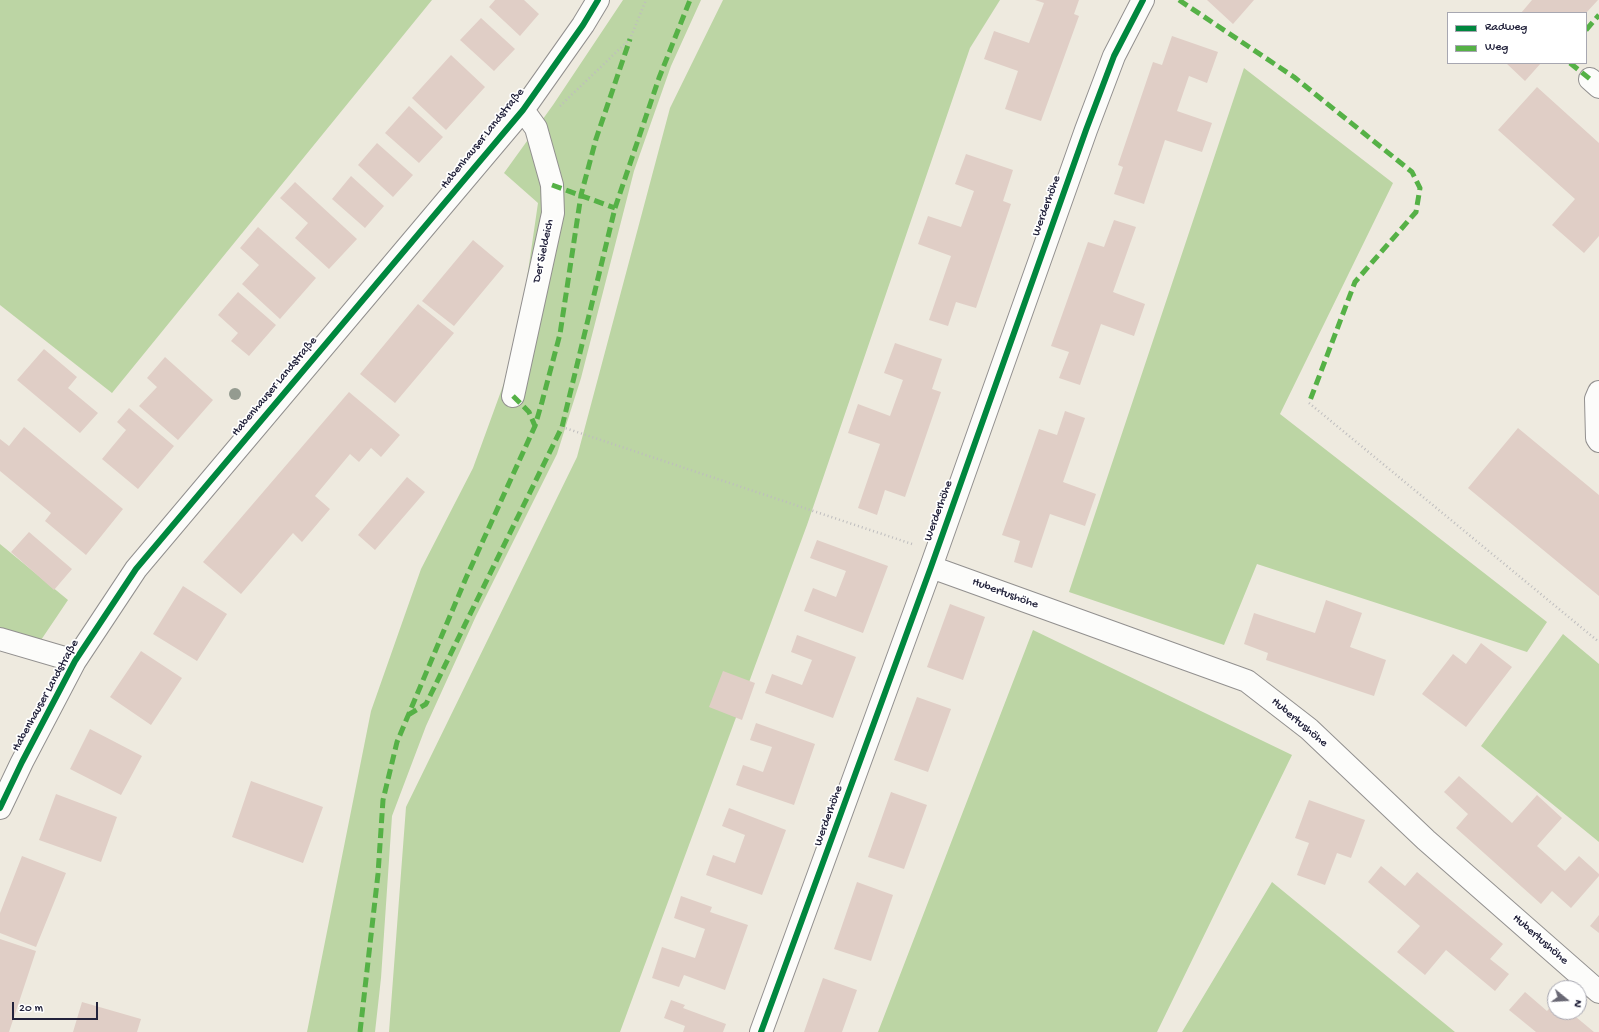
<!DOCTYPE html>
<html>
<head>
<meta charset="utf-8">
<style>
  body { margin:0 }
  #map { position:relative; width:1599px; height:1032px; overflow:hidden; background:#eeeadf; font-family:"Gochi Hand",sans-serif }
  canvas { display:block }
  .legend { position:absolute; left:1447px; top:12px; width:140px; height:52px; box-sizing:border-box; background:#fff; border:1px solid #a7a7b1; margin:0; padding:5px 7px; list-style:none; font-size:12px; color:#22223b }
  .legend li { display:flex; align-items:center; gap:8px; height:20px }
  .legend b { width:20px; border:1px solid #a7a7b1 }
  .north { position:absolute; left:1547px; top:980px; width:40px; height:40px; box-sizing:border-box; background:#fff; border:1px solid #a7a7b1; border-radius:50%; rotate:108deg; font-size:11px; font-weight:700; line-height:16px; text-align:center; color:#22223b }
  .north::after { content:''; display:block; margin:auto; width:14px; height:18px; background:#696874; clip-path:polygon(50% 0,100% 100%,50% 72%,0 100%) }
  .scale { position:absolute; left:12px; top:1002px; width:86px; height:18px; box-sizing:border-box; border:2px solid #22223b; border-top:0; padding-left:5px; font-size:12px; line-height:14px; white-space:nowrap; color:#22223b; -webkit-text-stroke:3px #fff; paint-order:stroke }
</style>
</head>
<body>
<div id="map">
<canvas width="1599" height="1032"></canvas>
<ul class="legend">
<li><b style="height:5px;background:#00873e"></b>Radweg</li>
<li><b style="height:5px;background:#55b146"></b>Weg</li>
</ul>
<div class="north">N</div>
<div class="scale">20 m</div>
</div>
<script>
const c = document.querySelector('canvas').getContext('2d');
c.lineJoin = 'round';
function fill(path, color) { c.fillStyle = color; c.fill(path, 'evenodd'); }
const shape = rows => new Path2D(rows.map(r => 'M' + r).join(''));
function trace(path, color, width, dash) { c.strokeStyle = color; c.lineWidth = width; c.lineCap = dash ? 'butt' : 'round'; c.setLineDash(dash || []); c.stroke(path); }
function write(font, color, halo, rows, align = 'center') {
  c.font = font + ' "Gochi Hand",sans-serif'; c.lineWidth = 3.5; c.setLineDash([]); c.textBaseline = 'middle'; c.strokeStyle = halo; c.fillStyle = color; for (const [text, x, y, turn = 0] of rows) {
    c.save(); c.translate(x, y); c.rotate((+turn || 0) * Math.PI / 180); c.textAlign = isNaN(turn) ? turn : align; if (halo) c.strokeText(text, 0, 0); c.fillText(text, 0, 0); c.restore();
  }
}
fill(shape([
  [0,0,432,0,112,393,0,305],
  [623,0,701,0,671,66,634,171,581,378,557,454,476,616,426,726,392,816,381,978,375,1032,307,1032,371,711,421,569,473,468,504,383,523,306,538,203,504,173,553,105],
  [723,0,1000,0,970,48,807,525,620,1032,389,1032,406,807,577,457,670,108],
  [1244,68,1393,183,1280,414,1547,622,1527,652,1257,564,1224,645,1069,592],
  [0,544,68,600,39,643,0,628],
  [1033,630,1292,755,1157,1032,878,1032],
  [1563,634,1599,664,1599,842,1481,746],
  [1272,882,1455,1032,1182,1032]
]), '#bcd5a4');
fill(shape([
  [495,0,524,0,539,14,520,36,489,7],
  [1035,0,1079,0,1074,14,1079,16,1041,121,1005,109,1018,71,984,59,994,31,1029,43,1044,3],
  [1207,0,1254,0,1233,24],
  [1532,0,1598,0,1586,13,1521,13],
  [481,18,515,49,494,71,460,40],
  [1172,36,1218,52,1207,83,1189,76,1177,111,1212,123,1202,152,1165,140,1144,204,1114,194,1123,167,1118,165,1153,62,1162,65],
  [451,55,485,87,446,130,412,98],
  [1506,63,1541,63,1525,81],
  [1537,87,1599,143,1599,236,1584,253,1552,225,1575,199,1498,130],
  [409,106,443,137,419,163,385,133],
  [377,143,413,175,393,197,358,165],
  [966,154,1013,170,1003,201,1011,204,976,308,956,302,948,326,929,320,951,256,918,244,928,216,961,227,974,191,955,184],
  [351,176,384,206,365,228,332,199],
  [295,182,357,239,329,269,295,238,308,223,280,198],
  [1114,220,1136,227,1113,292,1145,304,1134,336,1101,324,1080,385,1059,378,1069,352,1051,346,1088,242,1104,247],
  [258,227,316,278,280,319,242,284,259,265,240,248],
  [473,240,504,266,454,326,422,301],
  [238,292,276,325,249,356,231,341,238,333,218,315],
  [418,304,454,333,395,403,360,374],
  [895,343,942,359,932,389,941,392,905,497,885,490,877,515,858,508,880,444,848,433,858,404,890,416,903,380,884,373],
  [44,349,77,377,68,388,98,413,80,433,17,380],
  [165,357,213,400,178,440,139,406,157,387,147,378],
  [349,392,400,435,381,457,371,448,359,462,350,454,315,496,330,509,302,542,293,533,241,594,203,562],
  [129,408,174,446,138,489,102,459,126,430,117,422],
  [1065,411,1085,418,1063,482,1096,494,1085,526,1050,514,1032,568,1014,562,1020,541,1002,535,1039,429,1057,435],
  [24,427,123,509,86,555,45,521,51,513,0,471,0,439,9,446],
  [1518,428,1599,495,1599,596,1468,488],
  [407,477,425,492,375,550,358,535],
  [29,532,72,569,54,590,11,552],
  [817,540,888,566,863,633,804,611,813,588,836,597,846,571,810,558],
  [183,586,227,614,197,661,153,634],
  [1326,600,1362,613,1350,647,1386,660,1374,696,1266,660,1268,653,1244,644,1254,613,1315,633],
  [950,604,985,617,963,680,927,667],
  [797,635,856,657,833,718,765,693,772,674,802,685,812,660,791,652],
  [1481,643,1512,667,1466,727,1422,694,1453,654,1466,664],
  [141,651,182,678,151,725,110,697],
  [723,671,755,683,742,720,709,707],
  [917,697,951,709,928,772,894,760],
  [756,723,815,744,794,805,736,785,743,765,763,772,772,747,750,740],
  [90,729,142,756,121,795,70,769],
  [1459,776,1512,823,1537,795,1562,818,1537,846,1565,871,1579,856,1599,874,1599,876,1571,908,1552,891,1541,904,1456,828,1468,814,1444,792],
  [251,781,323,807,303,863,232,837],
  [891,792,927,805,904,869,868,857],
  [56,794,117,817,101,862,39,840],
  [1309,800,1365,820,1351,858,1337,853,1325,885,1297,875,1309,843,1295,838],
  [729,808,786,830,762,895,706,875,713,855,735,863,745,835,722,826],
  [22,856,66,873,36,947,0,933,0,913],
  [1381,866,1405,886,1417,872,1503,944,1490,959,1509,974,1495,991,1446,950,1425,975,1397,952,1420,926,1368,882],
  [857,882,893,895,871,961,834,949],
  [681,896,712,907,710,912,748,925,725,990,684,975,679,987,652,978,662,947,695,958,705,929,674,918],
  [1599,915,1599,933,1590,926],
  [0,939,36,951,9,1032,0,1032],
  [823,978,857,990,842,1032,804,1032],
  [1525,992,1547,1011,1555,1002,1555,1012,1570,1012,1594,1032,1536,1032,1509,1010],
  [671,1000,685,1005,683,1008,726,1024,723,1032,683,1032,685,1026,664,1018],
  [82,1002,141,1019,137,1032,73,1032]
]), '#e0cec6');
const minor = shape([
  [1590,79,1599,87],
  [1599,392,1596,399,1597,438,1599,441],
  [513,396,553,213,552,185,536,128,523,110],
  [931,567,1247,681,1309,729,1426,840,1599,992],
  [0,639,75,661],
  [0,808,22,762,75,661,136,569,523,110,583,25,598,0],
  [761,1032,931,567,1086,130,1114,56,1143,0]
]);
trace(minor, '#92908f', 24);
trace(shape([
  [560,106,630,39,646,0],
  [1309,403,1599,642],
  [562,427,912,544]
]), '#bebdbe', 2.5, [1, 3]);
trace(minor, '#fcfcfa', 22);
trace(shape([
  [1179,0,1294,77,1412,172,1420,188,1416,212,1355,282,1309,403],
  [1586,30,1599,15],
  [1570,63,1590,79],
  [552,185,615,208],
  [513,396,529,412,535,426],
  [408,715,426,704,562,427,615,208,659,78,690,0],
  [360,1032,378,874,383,800,397,742,466,578,535,426,542,402,560,334,581,195,596,139,630,39]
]), '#55b146', 5, [10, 5]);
trace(shape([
  [0,808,22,762,75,661,136,569,523,110,583,25,598,0],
  [761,1032,931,567,1086,130,1114,56,1143,0]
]), '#00873e', 6);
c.fillStyle = '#949b90';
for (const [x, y] of [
  [235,394]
]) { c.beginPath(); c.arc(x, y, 6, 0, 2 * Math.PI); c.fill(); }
write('12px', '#22223b', '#fff', [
  ["Habenhauser Landstraße",483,139,-51],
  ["Werderhöhe",1047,206,-70],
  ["Der Sieldeich",544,251,-78],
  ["Habenhauser Landstraße",275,387,-50],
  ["Werderhöhe",939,511,-70],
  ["Hubertushöhe",1005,594,20],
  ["Habenhauser Landstraße",46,696,-61],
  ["Hubertushöhe",1299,723,40],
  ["Werderhöhe",829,816,-70],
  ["Hubertushöhe",1540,940,41]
]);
</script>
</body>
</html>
